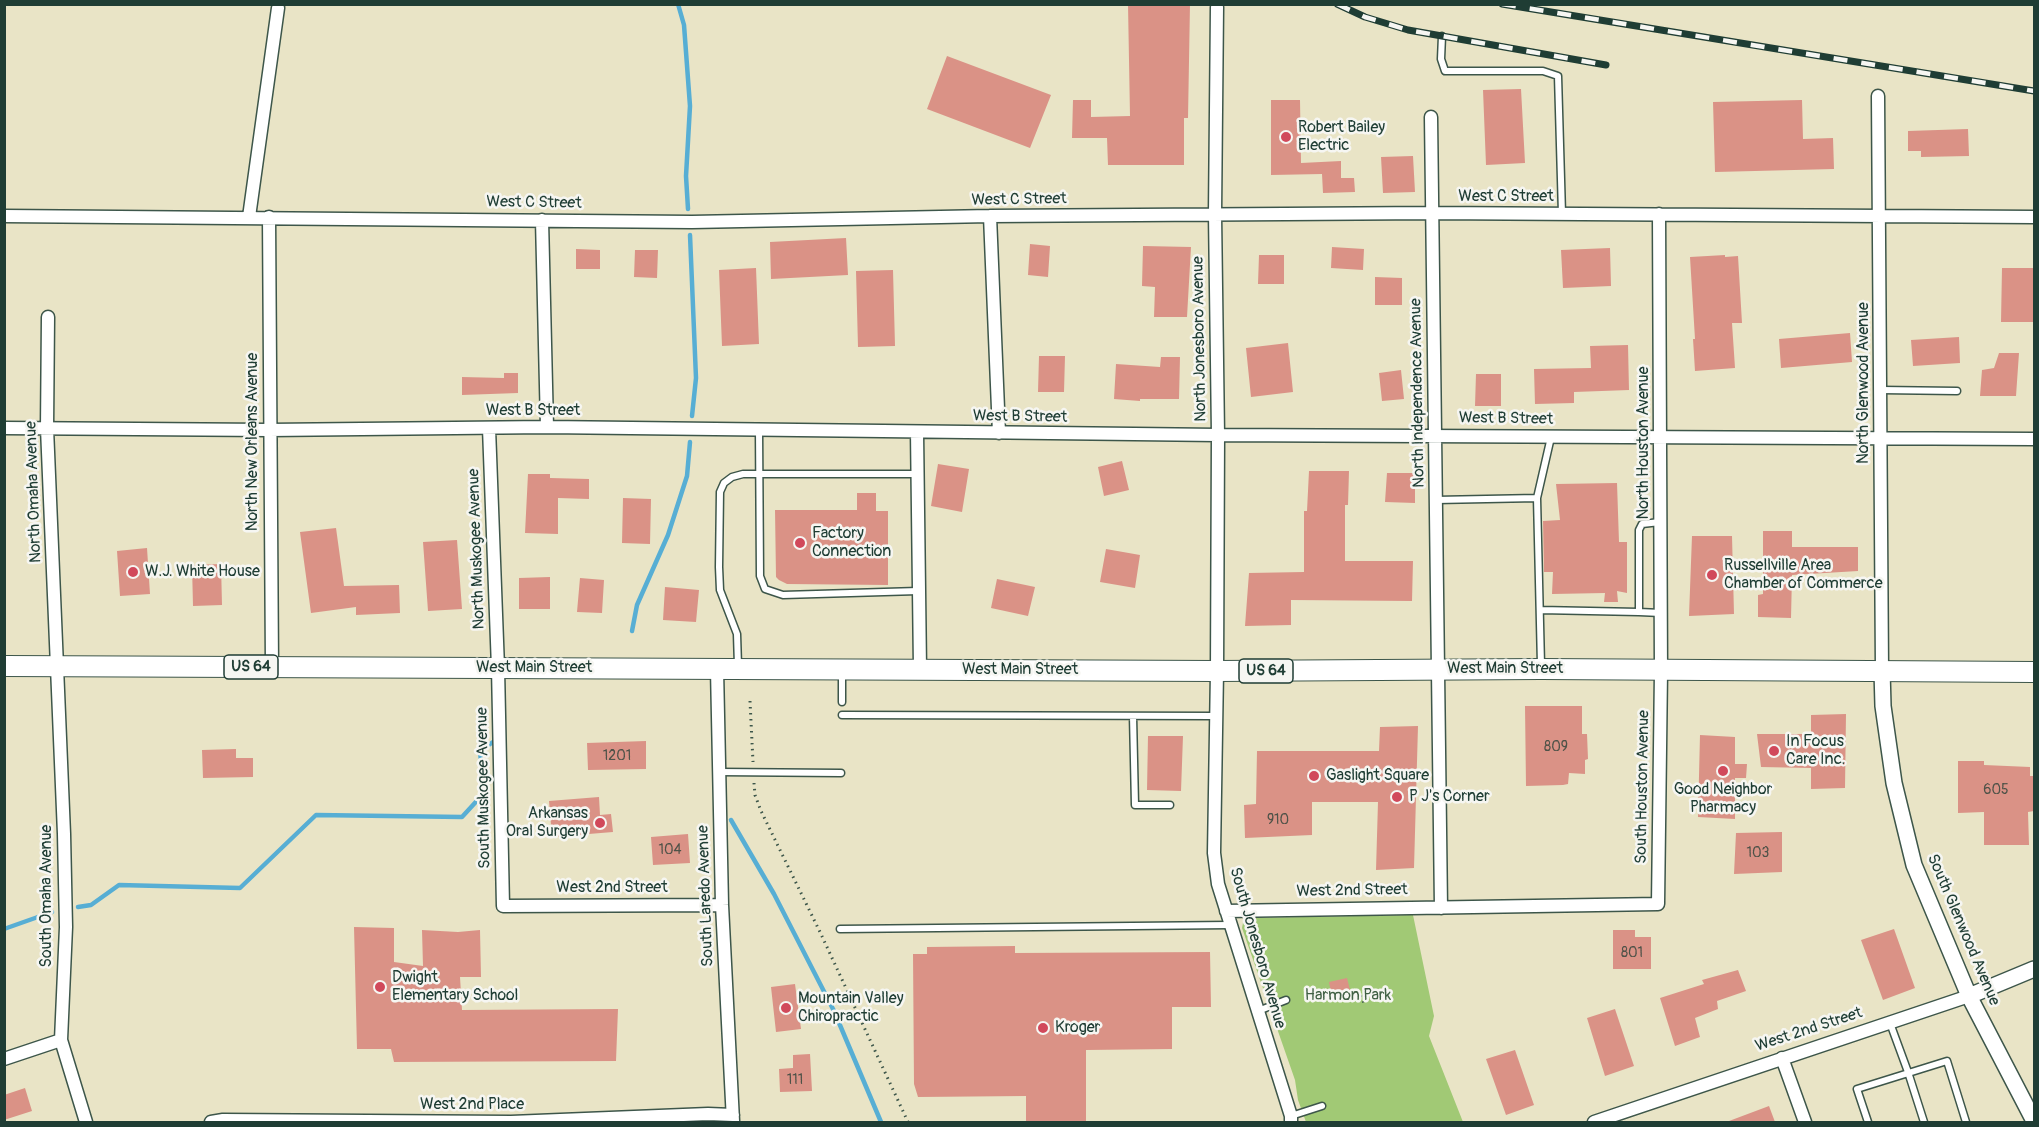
<!DOCTYPE html>
<html>
<head>
<meta charset="utf-8">
<style>
  body { margin:0 }
  #map { position:relative; width:2039px; height:1127px; overflow:hidden; background:#e9e4c6; font-family:Pangolin,sans-serif }
  canvas { display:block }
  .frame { position:absolute; inset:0; border:6px solid #1f3d34; pointer-events:none }
</style>
</head>
<body>
<div id="map">
<canvas width="2039" height="1127"></canvas>
<div class="frame"></div>
</div>
<script>
const c = document.querySelector('canvas').getContext('2d');
c.lineJoin = 'round';
function fill(path, color) { c.fillStyle = color; c.fill(path, 'evenodd'); }
const shape = rows => new Path2D(rows.map(r => 'M' + r).join(''));
function trace(path, color, width, dash) { c.strokeStyle = color; c.lineWidth = width; c.lineCap = dash ? 'butt' : 'round'; c.setLineDash(dash || []); c.stroke(path); }
function write(font, color, halo, rows, align = 'center') {
  c.font = font + ' Pangolin,sans-serif'; c.lineWidth = 5; c.setLineDash([]); c.textBaseline = 'middle'; c.strokeStyle = halo; c.fillStyle = color; for (const [text, x, y, turn = 0] of rows) {
    c.save(); c.translate(x, y); c.rotate((+turn || 0) * Math.PI / 180); c.textAlign = isNaN(turn) ? turn : align; if (halo) c.strokeText(text, 0, 0); c.fillText(text, 0, 0); c.restore();
  }
}
fill(shape([
  [1413,915,1434,1016,1429,1036,1463,1122,1306,1122,1298,1100,1295,1080,1242,928,1243,923,1249,918]
]), '#a1c975');
trace(shape([
  [678,4,684,25,690,106,686,176,688,209],
  [690,235,696,378,692,416],
  [632,631,637,605,668,535,687,476,690,442],
  [731,820,774,894,834,1011,881,1122],
  [78,907,91,905,119,885,240,888,316,815,462,817,484,793,480,751,493,742],
  [4,929,52,912]
]), '#57aed4', 4.5);
fill(shape([
  [1128,4,1190,4,1188,118,1184,118,1184,165,1108,165,1107,138,1072,138,1073,100,1091,100,1091,117,1130,116],
  [947,56,1051,95,1030,148,927,109],
  [1521,89,1525,163,1486,165,1483,90],
  [1271,100,1300,100,1301,163,1341,161,1341,178,1354,178,1355,192,1323,193,1322,174,1271,175],
  [1802,100,1803,139,1833,138,1834,169,1715,172,1713,102],
  [1968,129,1969,156,1921,157,1921,151,1908,151,1908,131],
  [1413,156,1415,192,1383,193,1381,157],
  [846,238,848,275,771,279,770,242],
  [1030,244,1050,246,1048,277,1028,275],
  [1143,246,1191,247,1187,317,1154,317,1155,287,1142,286],
  [1332,247,1364,249,1363,270,1331,268],
  [1610,248,1611,286,1563,288,1561,250],
  [576,249,600,250,600,269,576,269],
  [635,250,658,250,657,278,634,277],
  [1259,255,1284,255,1284,284,1258,284],
  [1725,255,1725,257,1738,256,1742,323,1732,323,1735,368,1695,371,1693,339,1695,339,1690,257],
  [756,268,759,344,722,346,719,270],
  [2002,268,2034,268,2033,322,2001,322],
  [893,270,895,346,858,347,856,271],
  [1375,277,1402,278,1402,305,1375,305],
  [1850,333,1852,362,1781,368,1779,339],
  [1959,337,1960,363,1913,366,1911,340],
  [1288,343,1293,392,1251,397,1246,348],
  [1628,345,1629,390,1574,392,1574,403,1535,404,1534,369,1591,368,1590,346],
  [1999,353,2019,353,2016,396,1980,396,1982,370,1994,368],
  [1039,356,1065,356,1064,392,1038,392],
  [1161,357,1180,357,1179,399,1140,399,1140,401,1114,399,1116,364,1160,367],
  [1401,370,1404,399,1382,401,1379,373],
  [504,373,518,373,518,393,462,395,462,377,504,378],
  [1476,374,1501,374,1501,406,1475,406],
  [1122,461,1129,490,1104,496,1098,467],
  [938,464,969,469,962,512,931,506],
  [1309,471,1349,471,1348,505,1345,505,1345,561,1413,561,1412,601,1291,600,1291,625,1245,626,1249,573,1304,572,1304,511,1307,511],
  [1387,473,1415,473,1415,503,1385,502],
  [528,474,550,474,550,478,589,479,589,499,558,498,558,534,525,533],
  [1617,483,1619,542,1627,542,1627,593,1617,591,1618,602,1604,602,1605,593,1552,594,1553,572,1544,572,1543,521,1560,520,1556,484],
  [857,493,876,493,876,511,888,511,888,585,787,584,779,580,776,577,775,510,857,510],
  [623,498,651,499,650,544,622,543],
  [336,528,344,586,399,585,400,613,356,615,356,607,311,613,300,532],
  [1763,531,1792,531,1792,547,1858,547,1858,571,1792,575,1791,618,1758,617,1758,595,1763,594],
  [1692,536,1732,536,1734,614,1689,616],
  [457,540,462,609,428,611,423,542],
  [147,548,150,594,120,596,117,551],
  [1106,549,1140,555,1135,588,1100,582],
  [221,564,222,605,193,606,192,565],
  [550,577,550,609,519,609,519,578],
  [580,578,604,580,602,613,577,612],
  [997,579,1035,587,1028,616,991,608],
  [665,587,699,590,696,622,663,620],
  [1525,706,1582,706,1582,734,1587,734,1588,759,1585,760,1585,774,1569,773,1568,784,1563,785,1526,786],
  [1846,714,1845,788,1811,789,1811,768,1761,767,1757,734,1811,734,1811,715],
  [1418,726,1414,868,1376,870,1378,802,1312,802,1312,835,1245,838,1244,805,1256,804,1257,751,1379,751,1380,727],
  [1700,735,1735,737,1735,764,1747,764,1746,778,1735,778,1735,819,1698,817],
  [1148,736,1183,736,1181,791,1147,790],
  [646,741,646,769,588,770,587,743],
  [236,749,236,758,253,758,253,777,203,778,202,750],
  [1958,761,1984,761,1984,765,2030,767,2030,776,2034,776,2034,811,2028,812,2029,845,1984,845,1984,812,1958,813],
  [599,797,600,815,611,814,613,832,552,837,549,801],
  [1782,832,1782,872,1734,874,1736,833],
  [688,834,690,863,653,865,651,837],
  [354,927,394,928,394,962,423,966,422,930,458,932,480,930,481,977,460,977,462,1010,618,1009,616,1061,394,1062,391,1049,357,1049],
  [1894,929,1915,988,1883,1000,1861,940],
  [1613,930,1635,930,1635,937,1651,937,1651,969,1613,969],
  [1015,946,1015,953,1210,952,1211,1007,1172,1007,1172,1049,1086,1050,1086,1122,1026,1122,1026,1096,918,1097,914,1084,913,954,927,954,927,947],
  [1738,970,1746,991,1717,1001,1718,1009,1695,1018,1700,1037,1675,1046,1660,998,1704,984,1702,980],
  [1347,978,1351,994,1332,998,1329,982],
  [795,984,801,1029,776,1032,771,987],
  [1615,1009,1634,1066,1605,1076,1587,1018],
  [1515,1050,1534,1105,1506,1115,1486,1059],
  [810,1054,812,1091,780,1092,779,1069,793,1068,793,1055],
  [25,1088,32,1111,4,1120,4,1095],
  [1769,1106,1775,1122,1729,1122,1729,1121]
]), '#da9286');
const service = shape([
  [1442,36,1441,59,1445,71,1543,71,1558,76,1562,214],
  [1881,390,1957,391],
  [759,430,760,576,765,589,783,595,918,591],
  [1436,500,1537,498],
  [1660,522,1642,524,1639,530,1639,612,1661,613],
  [1540,610,1639,612],
  [1541,665,1537,498,1551,437],
  [738,666,737,634,720,590,719,567,720,492,724,483,732,477,743,474,917,474],
  [842,702,842,672],
  [842,715,1216,716],
  [1133,716,1135,805,1170,805],
  [719,772,841,773],
  [840,929,1230,925],
  [1258,1011,1286,1000],
  [1890,1023,1908,1072,1924,1122],
  [1291,1116,1322,1106],
  [1868,1122,1857,1089,1947,1061,1966,1122]
]);
const minor = shape([
  [1217,7,1215,214,1218,435,1217,671,1214,853,1218,884,1291,1116,1291,1122],
  [1878,96,1882,670],
  [1431,117,1441,908],
  [4,216,692,222,990,216,1432,213,2034,217],
  [990,216,999,433],
  [249,217,278,8],
  [269,217,272,667],
  [542,220,547,427],
  [48,317,47,428,64,834,66,927,61,1040,86,1122],
  [4,428,269,430,547,427,1218,435,2034,439],
  [489,428,498,668,503,906,722,905],
  [917,432,920,669],
  [717,669,722,905,733,1121],
  [1226,911,1658,904,1661,671,1659,214],
  [1782,1058,1805,1122],
  [4,1059,61,1040],
  [211,1122,223,1120,511,1122,708,1114,733,1115],
  [1594,1122,1969,996]
]);
const tertiary = shape([
  [1882,670,1883,706,1894,783,1914,865,1969,996,2034,1121],
  [1969,996,2034,969]
]);
const primary = shape([
  [4,666,1217,671,1541,669,2034,672]
]);
trace(service, '#3d564a', 9);
trace(minor, '#3d564a', 15);
trace(tertiary, '#3d564a', 18);
trace(primary, '#3d564a', 22);
trace(shape([
  [750,701,753,762],
  [754,783,755,795,761,811,820,932,908,1122],
  [1332,998,1360,994,1364,1003]
]), '#3d564a', 3, [1.5, 4.5]);
trace(service, '#fff', 6);
trace(minor, '#fff', 12);
trace(tertiary, '#fff', 15);
trace(primary, '#fff', 20);
const rail = shape([
  [1337,4,1365,17,1408,30,1606,65],
  [1502,4,2034,91]
]);
trace(rail, '#1f3d34', 7);
trace(rail, '#f6f6f2', 4.5, [14]);
for (const [x, y, r, color] of [
  [1286,137,6,"#d1495b"],
  [800,543,6,"#d1495b"],
  [133,572,6,"#d1495b"],
  [1712,575,6,"#d1495b"],
  [1774,751,6,"#d1495b"],
  [1723,771,6,"#d1495b"],
  [1314,776,6,"#d1495b"],
  [1397,797,6,"#d1495b"],
  [600,823,6,"#d1495b"],
  [380,987,6,"#d1495b"],
  [786,1008,6,"#d1495b"],
  [1043,1028,6,"#d1495b"]
]) { const dot = new Path2D(); dot.arc(x, y, r, 0, 2 * Math.PI); c.fillStyle = color; c.fill(dot); trace(dot, '#f6f6f2', 2); }
write('14px', '#4e5248', null, [
  ["809",1556,747],
  ["1201",617,756],
  ["605",1996,790],
  ["910",1278,820],
  ["104",670,850],
  ["103",1758,853],
  ["801",1632,953],
  ["111",795,1080]
]);
for (const [x, y, w] of [
  [251,667,54],
  [1266,671,54]
]) { const box = new Path2D(); box.roundRect(x - w / 2, y - 12, w, 24, 4.5); c.fillStyle = '#f6f6f2'; c.fill(box); trace(box, '#1f3d34', 1.5); }
write('bold 15px', '#1f3d34', null, [
  ["US 64",251,667],
  ["US 64",1266,671]
]);
write('16px', '#1f3d34', '#f6f6f2', [
  ["Robert Bailey",1298,128],
  ["Electric",1298,146],
  ["Factory",812,534],
  ["Connection",812,552],
  ["Russellville Area",1724,566],
  ["Chamber of Commerce",1724,584],
  ["W.J. White House",145,572],
  ["In Focus",1786,742],
  ["Care Inc.",1786,760],
  ["Gaslight Square",1326,776],
  ["Good Neighbor",1723,790,"center"],
  ["Pharmacy",1723,808,"center"],
  ["P J's Corner",1409,797],
  ["Arkansas",588,814,"right"],
  ["Oral Surgery",588,832,"right"],
  ["Dwight",392,978],
  ["Elementary School",392,996],
  ["Mountain Valley",798,999],
  ["Chiropractic",798,1017],
  ["Kroger",1055,1028]
], 'left');
write('16px', '#1f3d34', '#f6f6f2', [
  ["West C Street",1506,197],
  ["West C Street",1019,200,-1],
  ["West C Street",534,203,1],
  ["North Jonesboro Avenue",1200,339,-91],
  ["North Glenwood Avenue",1864,383,-90],
  ["North Independence Avenue",1418,393,-91],
  ["West B Street",533,411],
  ["West B Street",1020,417,1],
  ["West B Street",1506,419,1],
  ["North New Orleans Avenue",253,442,-90],
  ["North Houston Avenue",1644,443,-90],
  ["North Omaha Avenue",34,492,-92],
  ["North Muskogee Avenue",477,549,-92],
  ["West Main Street",534,668],
  ["West Main Street",1505,669],
  ["West Main Street",1020,670],
  ["South Houston Avenue",1643,787,-89],
  ["South Muskogee Avenue",484,788,-91],
  ["West 2nd Street",612,888],
  ["West 2nd Street",1352,891,-1],
  ["South Omaha Avenue",47,896,-90],
  ["South Laredo Avenue",706,896,-92],
  ["South Glenwood Avenue",1963,930,67],
  ["South Jonesboro Avenue",1257,948,74],
  ["West 2nd Street",1809,1030,-18],
  ["West 2nd Place",472,1105]
]);
write('16px', '#406044', '#f6f6f2', [
  ["Harmon Park",1348,996]
]);
</script>
</body>
</html>
